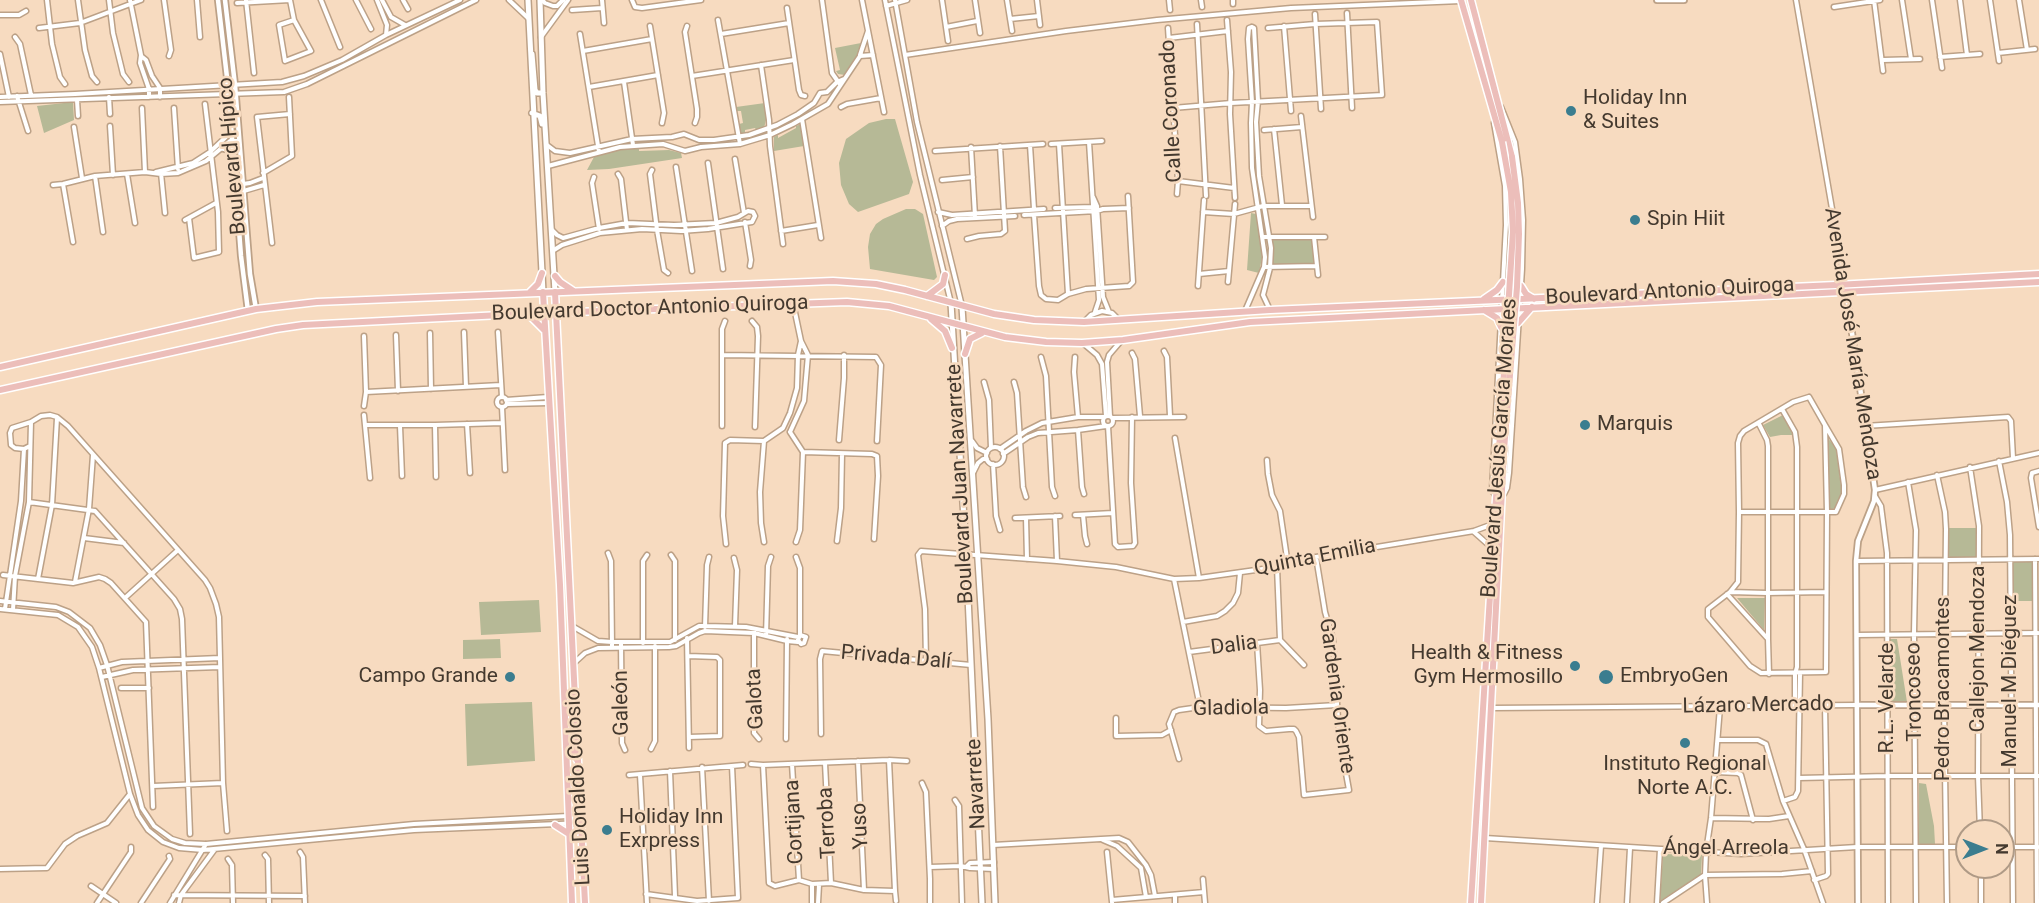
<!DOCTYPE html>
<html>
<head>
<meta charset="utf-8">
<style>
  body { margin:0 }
  #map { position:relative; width:2039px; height:903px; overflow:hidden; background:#f7dbc0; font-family:Roboto,sans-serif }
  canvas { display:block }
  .north { position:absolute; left:1955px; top:819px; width:60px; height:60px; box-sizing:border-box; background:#f7dbc0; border:2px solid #af9a86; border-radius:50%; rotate:90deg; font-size:16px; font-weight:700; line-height:24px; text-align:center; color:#44392e }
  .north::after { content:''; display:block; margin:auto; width:21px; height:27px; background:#3b7d8f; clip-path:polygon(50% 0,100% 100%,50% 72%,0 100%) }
</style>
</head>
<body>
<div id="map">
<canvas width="2039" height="903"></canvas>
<div class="north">N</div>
</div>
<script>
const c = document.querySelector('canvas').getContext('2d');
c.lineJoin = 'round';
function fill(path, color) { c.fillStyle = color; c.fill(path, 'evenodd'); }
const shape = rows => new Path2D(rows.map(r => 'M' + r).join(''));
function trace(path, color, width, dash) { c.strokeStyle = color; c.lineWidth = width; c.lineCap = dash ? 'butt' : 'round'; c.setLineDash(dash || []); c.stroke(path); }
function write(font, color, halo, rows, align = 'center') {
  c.font = font + ' Roboto,sans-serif'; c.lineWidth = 5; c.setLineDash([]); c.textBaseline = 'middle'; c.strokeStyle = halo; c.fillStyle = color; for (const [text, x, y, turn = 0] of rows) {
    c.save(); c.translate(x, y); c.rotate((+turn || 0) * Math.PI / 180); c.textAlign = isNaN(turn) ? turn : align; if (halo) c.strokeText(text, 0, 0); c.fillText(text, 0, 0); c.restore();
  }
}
fill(shape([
  [861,43,858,54,845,75,838,74,836,71,840,70,835,48],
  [73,102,74,120,44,133,37,106],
  [765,103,767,116,764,128,756,130,755,128,745,130,745,133,741,133,739,124,743,123,741,111,737,111,736,107],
  [886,119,895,119,913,182,909,194,858,212,849,204,841,185,839,163,846,139,869,123],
  [801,124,804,146,774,151,774,137,778,135,778,138,796,128,796,126],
  [639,147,639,151,669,150,681,153,682,158,609,169,587,170,594,157,608,151],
  [906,209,915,209,923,214,937,277,934,280,870,269,868,247,870,234,876,224,883,219],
  [1251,213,1256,214,1261,246,1262,258,1259,273,1247,270],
  [1272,238,1312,239,1315,264,1273,265],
  [1783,415,1793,435,1781,435,1770,437,1763,425],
  [1827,437,1836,448,1842,493,1836,507,1829,512],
  [1948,528,1976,528,1976,557,1948,557],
  [2013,561,2033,561,2033,601,2013,601],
  [1737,598,1765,598,1764,630],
  [539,600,541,632,481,635,479,602],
  [500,639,501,658,463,659,463,640],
  [1890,639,1897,639,1907,702,1891,702],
  [532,702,535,761,467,766,465,704],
  [1919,783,1926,784,1934,826,1935,844,1919,844],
  [1663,854,1702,855,1701,875,1660,901]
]), '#b6b996');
const minor = shape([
  [47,0,52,44,60,77,65,84],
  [78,0,85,50,92,76,97,82],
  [109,0,113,33,123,74,129,82],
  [130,0,141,55,140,63,149,89,149,97],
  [164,0,171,50,169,56],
  [197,0,200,37],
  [246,0,254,73],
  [290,0,294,20,311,51,285,61,279,25,294,20],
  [321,0,340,47],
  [356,0,371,29],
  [377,0,387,25,386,35],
  [382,0,391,17,405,25],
  [403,0,408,9],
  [509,0,528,18],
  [542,0,545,3,553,6,557,6,563,0],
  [602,0,604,23],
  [632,0,635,7,642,8,701,0],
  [822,0,832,73,839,83],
  [862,0,884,112],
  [885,0,920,175,951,303],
  [895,0,917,122,962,306],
  [942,0,948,41],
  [975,0,980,33],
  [1007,0,1012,31],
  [1037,0,1040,25],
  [1169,0,1170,10],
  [1201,0,1202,7],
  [1233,0,1233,4],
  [1796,0,1845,284],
  [1874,0,1883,71],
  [1902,0,1911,59],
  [1932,0,1942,68],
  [1960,0,1967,55],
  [1990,0,1999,61],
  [2019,0,2027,50],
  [237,3,290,0],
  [886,6,907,0],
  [1834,7,1880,0],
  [787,8,799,90,801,95,805,96],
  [572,10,602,8],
  [1347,13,1352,108],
  [1315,14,1321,109],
  [0,15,19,15,26,11],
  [1010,19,1039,16],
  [718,20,740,144],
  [1227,20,1231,72,1230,114,1235,198],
  [1197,24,1206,196],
  [650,26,664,113,662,123],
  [687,26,685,32,697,109,697,117,695,123],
  [1284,26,1291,111],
  [946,27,977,21],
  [1252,27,1254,28,1258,101,1256,122,1259,176,1271,248,1270,268,1263,295,1270,310],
  [39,28,80,23,141,0],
  [1168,28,1178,181,1177,194],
  [580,34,599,152],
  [721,34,789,23],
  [15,37,20,44,31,95],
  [541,37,568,0],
  [1169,38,1228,31],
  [583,51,652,39],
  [1998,53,2035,49],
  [0,54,9,97],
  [860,55,868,31],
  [905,55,1066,31,1157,20,1291,8,1461,1],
  [141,56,146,60,152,76,160,88,160,97],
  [1940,57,1980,54],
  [1883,60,1920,59],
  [761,65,769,120,770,146,783,244],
  [692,76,794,60],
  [624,82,633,145],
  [589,87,658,75],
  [17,96,28,131],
  [0,97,75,94,282,82,304,76,342,60,386,35,460,0],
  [109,97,110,114],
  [77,100,78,116],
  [0,102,284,92,307,84,476,0],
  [841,107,847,104,881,98],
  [1501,107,1515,142,1520,179,1523,220,1522,269,1509,473,1507,488,1504,494],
  [142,108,145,172],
  [174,108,178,169],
  [1173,108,1231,103,1382,95,1377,22,1315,24,1268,28],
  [1301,116,1313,217],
  [802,119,821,238],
  [1494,123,1505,186,1506,225,1492,490,1496,497],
  [110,126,113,175],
  [74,127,82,178],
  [1274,129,1282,205],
  [1264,130,1302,127],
  [1089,142,1099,300,1095,312],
  [1051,144,1102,141],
  [1059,144,1068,294],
  [547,145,555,151,570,153,632,139,672,137,684,134,699,140,714,140,749,135,777,125,798,114,814,103,820,93,827,92,837,82,844,79],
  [1030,145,1034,209],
  [971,147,975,216],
  [935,151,1043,144],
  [735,159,744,213],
  [708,163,723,269],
  [548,166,620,147,663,144,685,151,701,147,740,144,770,135,793,124,828,104,860,56,873,55],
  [676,167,692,271],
  [652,170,650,174,657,230,664,270,668,273],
  [156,172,193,163,210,152,228,135,238,134],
  [161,173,165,213],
  [263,173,292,156,289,97],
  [127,174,135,223],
  [618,174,621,179,627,230],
  [95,176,103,232],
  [594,177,592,183,599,229],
  [942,180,973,177],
  [1178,181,1234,188],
  [63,184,73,242],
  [53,185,63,184,95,176,145,172,161,174,178,173,206,161,230,141,239,141],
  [236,185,250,183,263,178],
  [237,193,264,185],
  [1093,197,1097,206,1103,297,1109,312],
  [1055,208,1094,207],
  [938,212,952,215,1044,209],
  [1203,212,1234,214,1263,206,1311,206],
  [1024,215,1097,211,1103,209,1129,208],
  [1034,215,1039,286,1041,295,1046,299,1058,300,1068,294,1086,289,1129,286,1133,282,1128,196],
  [189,218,194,258,219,252,218,212,205,104],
  [185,220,216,203],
  [745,222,751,260,750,266],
  [942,226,949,221,957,219,1015,216],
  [552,230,557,235,563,238,599,228,627,223,674,225,716,223,738,217,748,211,753,212,755,216,752,222,708,229,681,231,642,229,600,233,562,245,554,250],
  [781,231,818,225],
  [1263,237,1325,237],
  [1314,237,1318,275],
  [967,239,979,236,1001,234,1005,231,1000,146],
  [272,243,257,117,290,114],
  [1264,267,1317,266],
  [1199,274,1229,271],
  [1228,282,1235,204],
  [1198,286,1204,200],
  [1245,311,1264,267,1265,257,1252,168,1251,123,1252,102,1248,39,1249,28,1252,27],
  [752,321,757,327,758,336,755,427],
  [1085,321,1091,315,1102,311,1112,313,1119,320],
  [464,332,466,387],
  [498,332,502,397],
  [430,333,431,389],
  [396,335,398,391],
  [1084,344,1097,355,1102,364,1106,416],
  [1164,351,1167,357,1170,416],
  [1132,353,1135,359,1140,416],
  [722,355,876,357,881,365,877,441],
  [1041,357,1046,376,1052,487,1055,496],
  [1075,357,1074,372,1078,417],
  [984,382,989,400,991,448],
  [1014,382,1017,393,1023,487,1026,497],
  [366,392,501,385],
  [1809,397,1825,425,1827,512,1739,512,1738,443,1740,436,1744,431,1793,402,1809,397],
  '497 402a5 5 0 1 1 10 0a5 5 0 1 1-10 0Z',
  [506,400,548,397],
  [507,404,549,403],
  [364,406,366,392,364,336],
  [502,407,505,470],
  [1782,409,1795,432,1797,447,1797,667,1795,674,1795,705,1798,710],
  [364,415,370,478],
  '1103 421a5 5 0 1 1 10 0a5 5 0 1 1-10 0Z',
  [1110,416,1107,362,1109,355,1121,341],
  [1112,418,1184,417],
  [467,424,470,473],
  [1759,424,1767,440,1768,446,1768,639,1769,674],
  [366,425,435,425,502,423],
  [435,425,436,477],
  [400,426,402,476],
  [722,426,722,329,725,321],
  [1108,426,1115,544,1118,547,1133,546,1135,543,1131,483,1132,417],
  [1865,426,2008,417,2011,421,2013,458],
  [1078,430,1082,487,1084,494],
  [790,432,804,401,808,355,801,341,793,303],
  [790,432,803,452],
  [1175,438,1199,578],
  [839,440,844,378,844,355],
  [764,441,760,492,761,523,764,542],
  [972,441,977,448,987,453],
  [30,446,24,449,15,448,11,445,10,433,12,428,31,422],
  '986 456a9 9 0 1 1 18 0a9 9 0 1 1-18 0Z',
  [1000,449,1026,431,1042,423,1078,417,1105,417],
  [803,452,872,454,877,456,878,476,874,539],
  [1003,454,1028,437,1038,433,1078,430,1106,426],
  [1267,460,1268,474,1272,495,1280,511,1288,565],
  [1999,461,2007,502,2010,535,2013,903],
  [993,464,996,516,1000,530],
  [1970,467,1979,526,1978,776,1980,831],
  [2039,471,2032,473,2031,478,2039,527],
  [973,473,978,463,983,459,987,459],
  [1937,475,1945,512,1946,529,1944,705,1947,903],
  [1908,482,1916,530,1914,633,1916,903],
  [1875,490,2039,453],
  [1875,496,1881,506,1887,553,1888,903],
  [29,502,95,511,174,599,180,609,182,619,190,834],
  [1739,512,1738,582,1730,592,1708,609,1708,617,1750,666,1761,673,1826,672,1827,512,1836,512,1844,494,1844,485,1839,449,1825,425],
  [1075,515,1113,513],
  [1083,515,1085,536,1087,544],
  [1055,516,1057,561],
  [1015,518,1060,516],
  [1026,518,1027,559],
  [1474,532,1492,548],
  [84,538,124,543],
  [837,541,841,508,842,454],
  [796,542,800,530,803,452],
  [726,544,723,516,725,443,730,440,764,441,783,428,790,413,797,388,798,355,801,341],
  [608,553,611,561,612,645],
  [671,555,675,561,675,640],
  [796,557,800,568,800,635,798,640,801,644,804,643,806,637,800,635],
  [734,558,737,570,735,626],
  [2035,559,2037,903],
  [1856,561,2039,559],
  [1277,567,1280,640],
  [3,575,73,583,99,577,105,579,111,583,146,622,153,807],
  [38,579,52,505,57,418],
  [1174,579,1200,707],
  [75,582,89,509,93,455],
  [1730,592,1767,593,1826,592],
  [1727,594,1767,638],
  [125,598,178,550],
  [0,601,56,607,69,612,90,628,100,645,107,665,142,808,154,826,172,839,185,843,206,844,414,824,568,816],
  [0,609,58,615,78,627,92,647,99,668,130,794,138,815,148,830,163,842,179,848,203,850,414,830,582,823],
  [5,609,21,501,24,449],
  [13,610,15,576,29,502,31,422,41,416,50,415,57,417,68,426,205,580,210,588,216,604,219,617,223,783,227,831],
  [1183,622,1217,616,1225,611,1233,603,1238,593,1240,573],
  [572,626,598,641,612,642,670,642,699,626,705,626,746,627,798,637],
  [705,627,707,565,709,557],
  [754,631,754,733,759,739],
  [1857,635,2038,633],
  [766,636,768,566,771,557],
  [687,638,689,748],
  [1280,640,1304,665],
  [621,642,622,743,625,750],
  [643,643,643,561,647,555],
  [1257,643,1260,690,1259,726,1266,731,1289,729,1294,729,1296,731,1299,737,1304,795,1349,790,1339,735,1333,639,1325,612,1316,557],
  [1189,652,1280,640],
  [688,656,717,657,720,660,720,736,689,737],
  [926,661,925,609,918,555,921,551,1057,561,1116,567,1174,579,1199,578,1277,567,1316,557,1474,531,1493,524],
  [573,664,585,653,598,648,669,647,676,646,699,633,705,631,754,633,787,641,798,642],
  [99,668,122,662,220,658],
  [102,677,133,670,220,667],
  [121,688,149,688],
  [1483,715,1486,711,1492,708,1857,705],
  [1116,718,1116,736,1162,735,1171,730],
  [821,734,820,659,822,651,971,665],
  [786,739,787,639],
  [1718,740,1758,740,1766,744,1783,801,1804,849,1823,903],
  [651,749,655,741,655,646],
  [1179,759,1169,724,1174,712,1179,710,1200,707,1286,708,1337,705],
  [889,760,895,891,864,890,831,883,812,884,799,880,775,886,769,883,763,765,889,760],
  [889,760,907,761],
  [858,761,864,890],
  [825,763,831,883],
  [751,764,763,765],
  [792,764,799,880],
  [702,767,709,901],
  [670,771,675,896],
  [1716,772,1738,773,1741,775,1753,820],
  [629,775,743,765],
  [640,775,647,903],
  [1799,778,1888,776,2039,776],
  [922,783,926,792,930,879,930,903],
  [153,786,223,783],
  [955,800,959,806,962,903],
  [1783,801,1795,797,1798,791,1800,673],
  [1711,818,1769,819,1789,816],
  [1485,838,1741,854,1857,847,1967,847],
  [1103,840,1117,846,1141,868,1146,897],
  [993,845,1119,838,1128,842,1146,865,1151,875,1155,896],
  [2003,847,2038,847],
  [300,852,303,857,305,903],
  [1107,852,1112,902],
  [265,855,268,859,269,903],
  [228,859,232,865,233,903],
  [967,866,970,863,994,862],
  [930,867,961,866,970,868,994,869],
  [1981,867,1981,903],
  [0,869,47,868,65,844,77,836,107,823,130,794],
  [1203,879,1205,903],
  [1814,880,1826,876,1828,874,1825,705],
  [812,884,812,903],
  [91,886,116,903],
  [895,891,896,901],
  [646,894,697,901,738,898,732,766],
  [174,895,305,896],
  [1175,895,1175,903],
  [1112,900,1204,892],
  [97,903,131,852,131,847],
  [141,903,170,859,169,856],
  [170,903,206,844],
  [179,903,181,895,215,849],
  [818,903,819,885],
  [1597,903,1601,846],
  [1627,903,1630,848],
  [1657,903,1660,849],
  [1663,903,1705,875,1782,874,1812,871],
  [1707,903,1705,875,1706,852,1711,818,1720,707]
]);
const tertiary = shape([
  [218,0,228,86,241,256,248,311],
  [225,0,235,85,250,274,256,309],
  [1657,0,1684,0],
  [221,148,233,151],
  [1845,285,1875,490,1874,501,1858,541,1856,561,1858,903],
  [1857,705,2039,705]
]);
const secondary = shape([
  [528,0,543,292],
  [540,0,543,93,555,292],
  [532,54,535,90,537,93,543,93],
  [532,113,540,116,542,124],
  [951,303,966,553,982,903],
  [962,307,988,719,995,903]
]);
const primary = shape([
  [1461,0,1502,142],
  [1471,0,1512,157],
  [555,276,560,282,572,290],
  [1521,286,1526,294,1534,299],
  [530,292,538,284,542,273],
  [543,292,560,585,572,903],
  [555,292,585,903],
  [927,296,943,284,945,275],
  [1484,299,1497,290,1503,282],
  [1484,310,1497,318,1501,327],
  [528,314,544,330],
  [931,319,945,331,952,348],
  [1518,323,1532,307],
  [965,354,970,339,982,333],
  [0,367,256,309,317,302,833,281,876,284,905,290,994,314,1034,320,1084,322,1270,310,1836,285,2039,274],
  [0,390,276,329,303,325,521,314,847,302,889,306,1005,337,1046,342,1082,343,1123,340,1250,322,2039,282],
  [566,747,572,748,577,760],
  [555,825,569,834],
  [1471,903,1499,450],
  [1481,903,1504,450]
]);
trace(minor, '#bca187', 7);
trace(tertiary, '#bca187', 8);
trace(secondary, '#bca187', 8);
trace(primary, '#fff', 9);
trace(minor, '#fff', 4);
trace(tertiary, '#fff', 4.5);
trace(secondary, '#fff', 5);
trace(primary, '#ecbeba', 6);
const primaryBridge = shape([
  [1499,450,1513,232,1511,192,1502,142],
  [1504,450,1517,287,1519,234,1518,203,1512,157]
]);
trace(primaryBridge, '#fff', 9, []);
trace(primaryBridge, '#ecbeba', 6);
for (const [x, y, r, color] of [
  [1571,111,6,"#3b7d8f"],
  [1635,220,6,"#3b7d8f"],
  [1585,425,6,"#3b7d8f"],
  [1575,666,6,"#3b7d8f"],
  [510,677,6,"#3b7d8f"],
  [1606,677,8,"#3b7d8f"],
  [1685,743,6,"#3b7d8f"],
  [607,830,6,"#3b7d8f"]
]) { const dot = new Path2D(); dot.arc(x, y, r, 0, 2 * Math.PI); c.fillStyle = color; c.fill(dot); trace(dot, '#f7dbc0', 2); }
write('21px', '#44392e', '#f7dbc0', [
  ["Holiday Inn",1583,99],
  ["& Suites",1583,123],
  ["Spin Hiit",1647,220],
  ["Marquis",1597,425],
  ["Health & Fitness",1563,654,"right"],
  ["Gym Hermosillo",1563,678,"right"],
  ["Campo Grande",498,677,"right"],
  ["EmbryoGen",1620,677],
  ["Instituto Regional",1685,765,"center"],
  ["Norte A.C.",1685,789,"center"],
  ["Holiday Inn",619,818],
  ["Exrpress",619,842]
], 'left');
write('21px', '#44392e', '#f7dbc0', [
  ["Calle Coronado",1172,111,-93],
  ["Boulevard Hípico",233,156,-95],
  ["Boulevard Antonio Quiroga",1670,292,-3],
  ["Boulevard Doctor Antonio Quiroga",650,309,-2],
  ["Avenida José María Mendoza",1852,344,81],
  ["Boulevard Jesús García Morales",1500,448,-86],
  ["Boulevard Juan Navarrete",961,484,-93],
  ["Quinta Emilia",1315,558,-11],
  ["Dalia",1234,646,-7],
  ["Callejon Mendoza",1979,649,-90],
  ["Privada Dalí",896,658,5],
  ["Manuel M Diéguez",2011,681,-90],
  ["Pedro Bracamontes",1944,689,-90],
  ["Troncoseo",1915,692,-91],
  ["Gardenia Oriente",1336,696,82],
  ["R.L. Velarde",1888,698,-90],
  ["Galota",756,699,-93],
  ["Galeón",622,703,-91],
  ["Lázaro Mercado",1758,706,-1],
  ["Gladiola",1231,709,-1],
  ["Navarrete",977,784,-93],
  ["Luis Donaldo Colosio",579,787,-93],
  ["Cortijana",795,822,-93],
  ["Terroba",828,823,-93],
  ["Yuso",861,826,-93],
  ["Ángel Arreola",1726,849]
]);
</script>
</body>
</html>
